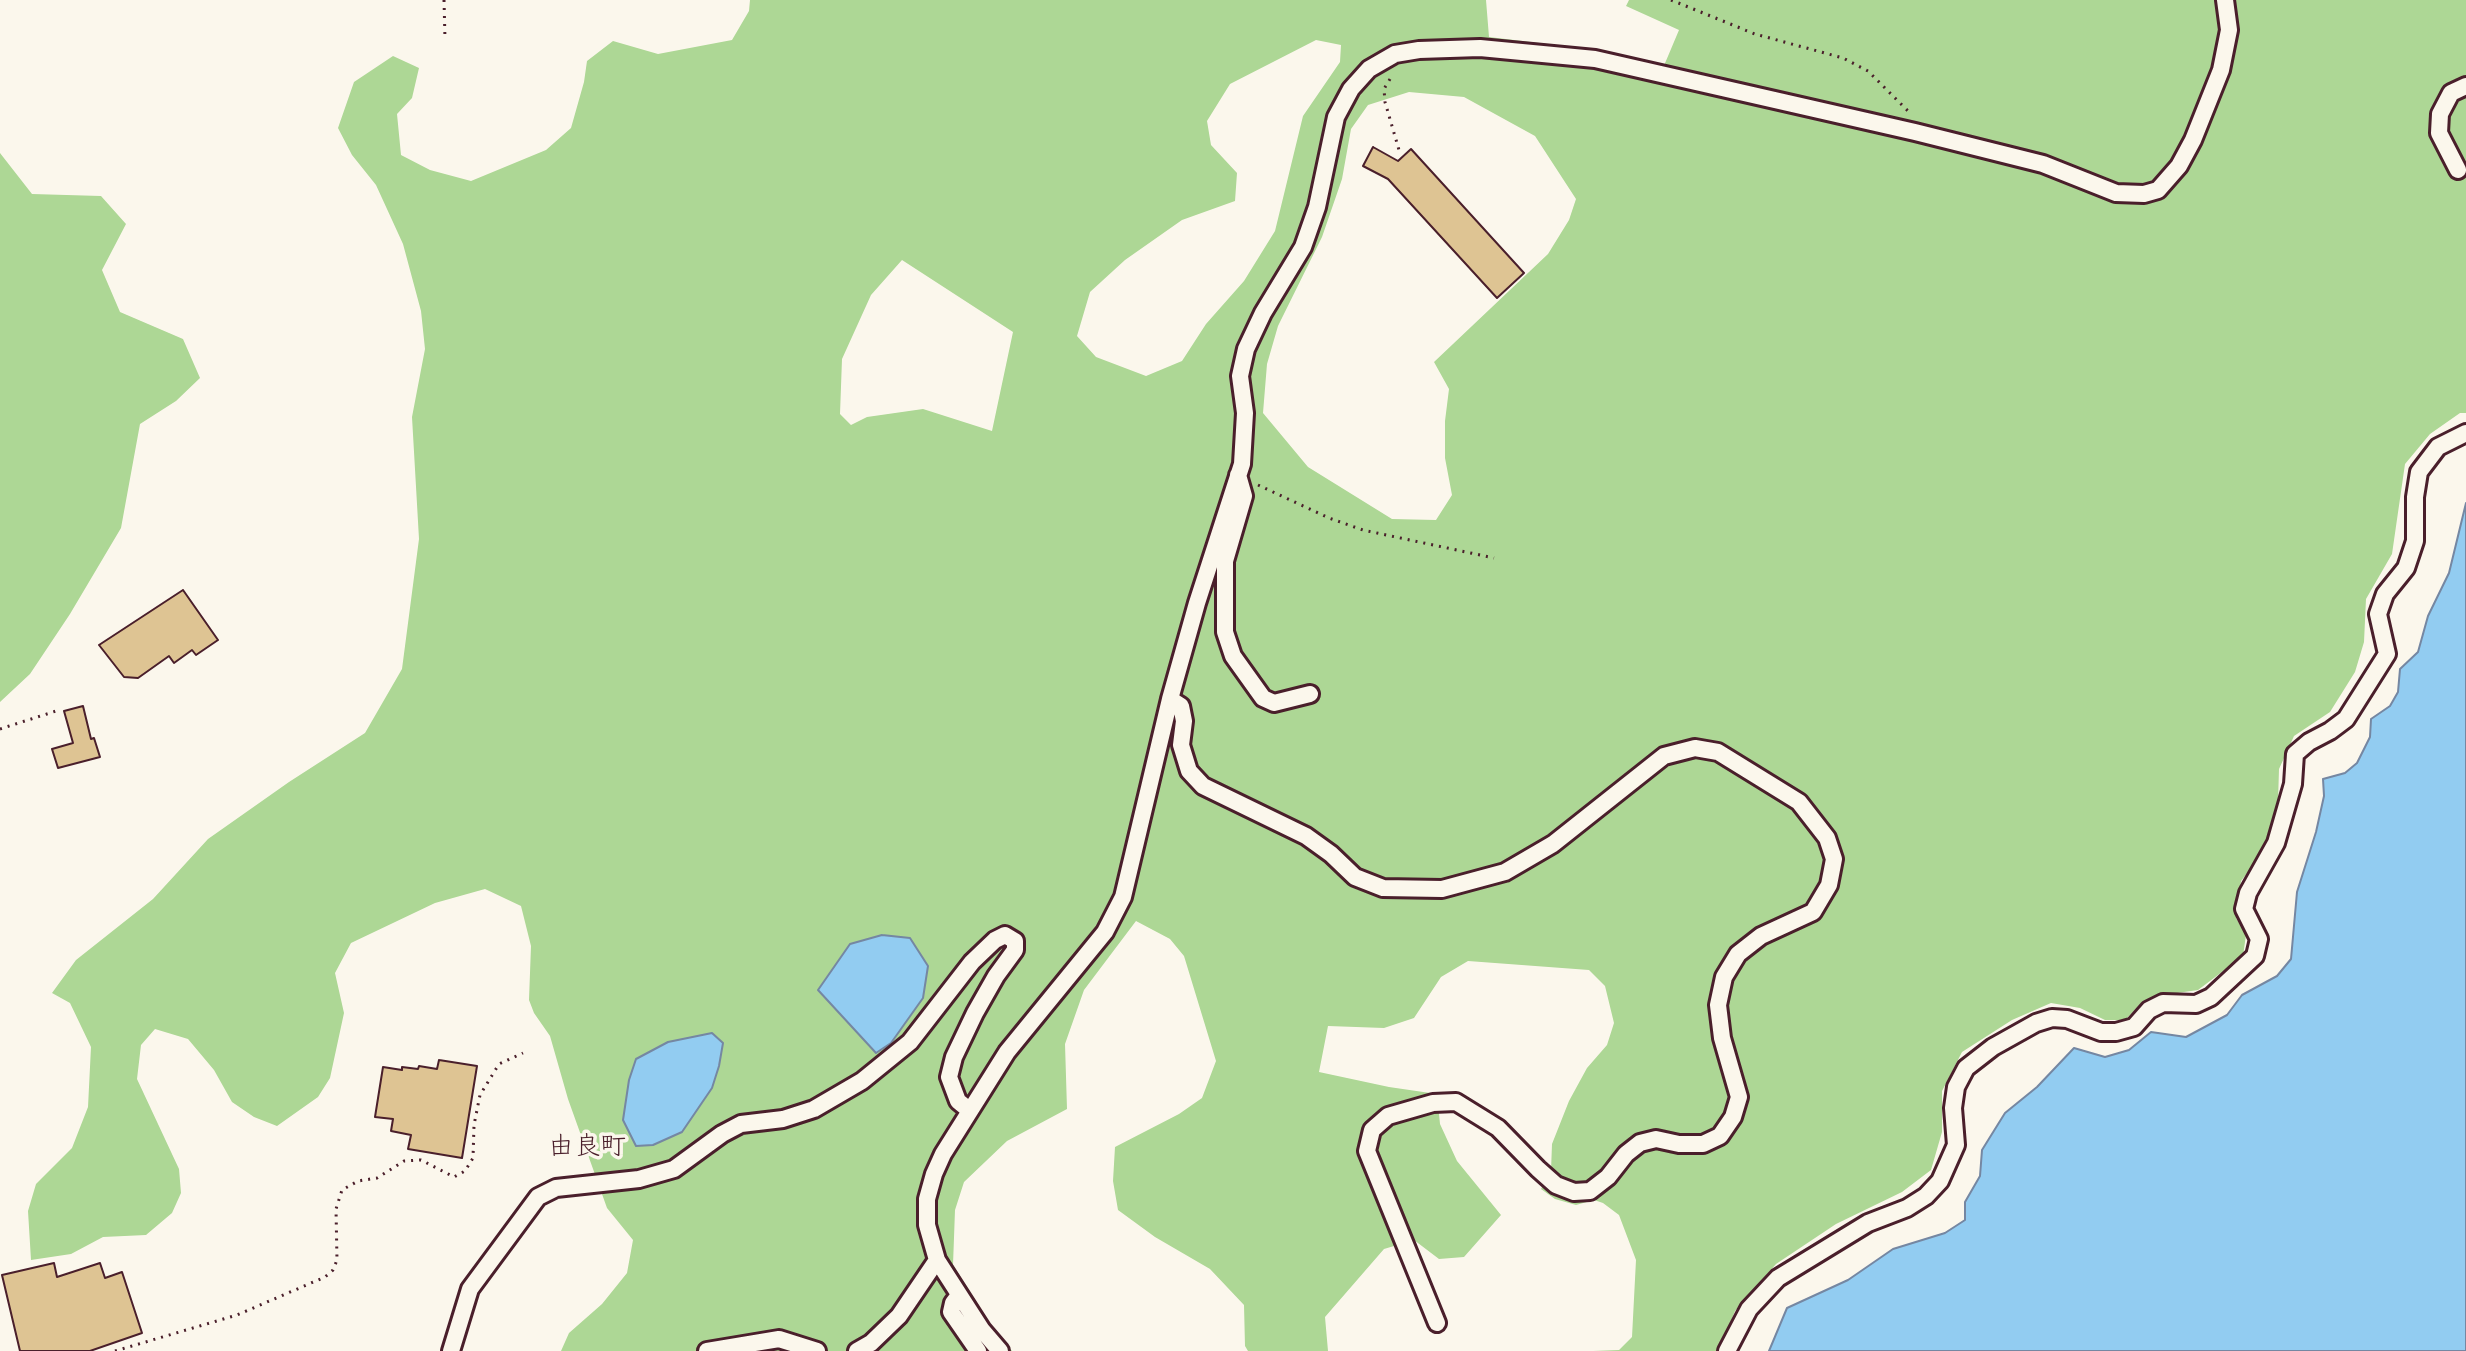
<!DOCTYPE html>
<html>
<head>
<meta charset="utf-8">
<style>
  body { margin:0 }
  canvas { display:block; background:#fbf7ec }
</style>
</head>
<body>
<canvas width="2466" height="1351"></canvas>
<script>
const c = document.querySelector('canvas').getContext('2d');
c.lineJoin = 'round';
function fill(path, color) { c.fillStyle = color; c.fill(path, 'evenodd'); }
const shape = rows => new Path2D(rows.map(r => 'M' + r).join(''));
function trace(path, color, width, dash) { c.strokeStyle = color; c.lineWidth = width; c.lineCap = dash ? 'butt' : 'round'; c.setLineDash(dash || []); c.stroke(path); }
function write(font, color, halo, rows, align = 'center') {
  c.font = font + ' Delius,"Klee One",sans-serif'; c.lineWidth = 7; c.setLineDash([]); c.textBaseline = 'middle'; c.strokeStyle = halo; c.fillStyle = color; for (const [text, x, y, turn = 0] of rows) {
    c.save(); c.translate(x, y); c.rotate((+turn || 0) * Math.PI / 180); c.textAlign = isNaN(turn) ? turn : align; if (halo) c.strokeText(text, 0, 0); c.fillText(text, 0, 0); c.restore();
  }
}
fill(shape([
  [750,0,1486,0,1489,37,1581,48,1663,68,1679,30,1626,6,1629,0,2466,0,2466,413,2460,413,2430,434,2405,464,2392,554,2366,599,2364,642,2355,672,2330,712,2294,736,2279,769,2278,802,2265,850,2241,881,2236,918,2246,935,2243,956,2198,990,2170,994,2143,1001,2125,1020,2105,1020,2080,1008,2051,1003,2012,1020,1962,1052,1942,1091,1942,1132,1931,1170,1902,1192,1836,1224,1776,1264,1735,1311,1718,1351,1593,1351,1619,1350,1632,1337,1636,1260,1619,1215,1603,1203,1594,1200,1576,1205,1555,1199,1541,1189,1551,1171,1552,1144,1569,1101,1587,1068,1607,1045,1614,1023,1605,986,1589,970,1468,961,1441,977,1414,1018,1384,1028,1328,1026,1319,1072,1389,1087,1437,1094,1440,1124,1457,1161,1501,1215,1464,1257,1439,1259,1414,1240,1384,1249,1325,1317,1328,1351,1248,1351,1245,1346,1244,1305,1210,1269,1155,1237,1118,1210,1113,1181,1115,1147,1179,1114,1202,1098,1216,1061,1184,956,1170,939,1136,921,1084,990,1065,1044,1067,1109,1007,1141,964,1182,955,1210,953,1265,993,1328,1012,1351,561,1351,569,1333,602,1304,627,1273,633,1240,607,1208,568,1099,550,1036,534,1013,529,1000,531,946,521,906,485,889,435,903,351,943,335,973,344,1013,330,1078,318,1097,277,1126,254,1117,232,1102,214,1070,188,1039,155,1029,141,1045,137,1079,179,1169,181,1193,172,1213,146,1235,103,1237,71,1254,31,1260,28,1211,36,1184,72,1148,88,1107,91,1047,70,1003,52,993,76,960,153,899,208,839,289,782,365,733,402,669,419,539,412,417,425,349,421,311,403,244,376,185,352,155,338,128,354,82,393,56,419,68,412,98,397,114,401,155,430,170,471,181,546,150,571,128,584,82,587,61,613,41,658,54,732,40,749,11],
  [1316,40,1341,45,1340,62,1303,116,1275,231,1244,281,1206,324,1182,361,1146,376,1096,357,1077,336,1090,292,1125,260,1182,220,1235,201,1237,173,1211,145,1207,121,1230,84],
  [1409,92,1464,97,1535,136,1576,199,1569,220,1548,254,1434,362,1449,389,1445,421,1445,458,1452,495,1436,520,1392,519,1308,467,1263,413,1267,364,1278,326,1322,237,1342,179,1351,129,1368,105],
  [902,260,1013,332,992,431,923,409,867,417,851,425,840,414,842,359,871,295],
  [0,153,32,194,101,196,126,224,102,270,120,312,183,339,200,378,176,401,140,424,121,528,70,614,30,674,0,702]
]), '#add795');
const water = shape([
  [2466,503,2466,1351,1769,1351,1787,1308,1848,1280,1893,1249,1945,1233,1965,1220,1965,1202,1980,1176,1982,1150,2005,1113,2037,1087,2074,1048,2105,1057,2129,1050,2151,1032,2186,1037,2227,1015,2242,995,2277,976,2291,959,2297,892,2316,832,2324,796,2323,779,2345,773,2357,763,2370,737,2371,719,2390,706,2398,692,2400,669,2418,652,2428,616,2449,573,2466,503],
  [882,935,910,938,928,966,923,998,891,1043,876,1053,818,990,850,944,882,935],
  [712,1033,723,1043,719,1066,712,1088,682,1132,653,1145,636,1146,623,1120,629,1080,636,1059,668,1042,712,1033]
]);
fill(water, '#92ccf1');
trace(water, '#7587a2', 2);
const building = shape([
  [1373,147,1398,161,1411,149,1524,273,1497,298,1388,179,1363,166,1373,147],
  [183,590,218,640,196,655,192,650,174,663,169,656,138,678,124,677,99,645,183,590],
  [83,706,91,739,94,738,100,757,58,768,52,749,73,743,64,711,83,706],
  [439,1060,477,1066,462,1158,408,1149,411,1135,391,1131,393,1119,375,1117,383,1067,402,1070,402,1067,418,1069,419,1066,437,1069,439,1060],
  [54,1263,57,1277,100,1263,105,1278,122,1272,142,1333,90,1351,20,1351,2,1275,54,1263]
]);
fill(building, '#dec493');
trace(building, '#4a1f2b', 2);
const minor = shape([
  [2458,170,2439,133,2440,114,2451,93,2466,86],
  [1238,475,1244,496,1225,561,1225,632,1233,656,1263,698,1274,703,1310,694],
  [1170,699,1181,706,1184,721,1181,745,1189,771,1203,786,1306,836,1331,854,1355,877,1383,888,1442,889,1505,872,1553,844,1664,756,1695,748,1718,752,1799,802,1827,838,1834,859,1829,885,1813,912,1761,936,1738,954,1724,977,1718,1005,1722,1038,1739,1097,1733,1117,1720,1136,1703,1144,1679,1144,1656,1139,1640,1143,1626,1154,1608,1177,1590,1191,1574,1192,1556,1185,1538,1169,1498,1128,1456,1102,1433,1103,1388,1116,1372,1130,1367,1151,1437,1323],
  [959,1295,953,1303,951,1312,978,1351],
  [451,1351,470,1289,538,1197,556,1188,639,1179,674,1169,722,1134,741,1124,783,1119,814,1109,862,1081,910,1042,972,962,995,940,1005,935,1015,941,1015,950,996,976,975,1013,954,1057,949,1077,958,1101,969,1110],
  [707,1351,779,1339,817,1351],
  [857,1351,871,1343,899,1316,937,1260],
  [1000,1351,982,1330,937,1260,927,1225,927,1199,934,1174,943,1154,1007,1052,1105,932,1123,897,1170,699,1197,603,1242,464,1245,413,1240,376,1246,349,1263,313,1303,247,1317,207,1336,117,1351,89,1369,69,1395,54,1419,50,1480,48,1595,59,1915,132,2043,164,2116,193,2144,194,2158,190,2179,166,2193,140,2221,70,2229,30,2225,0],
  [1727,1351,1749,1309,1778,1278,1868,1223,1907,1208,1926,1196,1940,1181,1956,1145,1953,1108,1956,1087,1966,1068,1993,1047,2036,1023,2052,1018,2067,1019,2101,1032,2116,1032,2134,1027,2149,1010,2163,1003,2196,1004,2211,997,2255,956,2259,939,2244,909,2248,893,2276,843,2293,784,2295,754,2309,742,2330,731,2346,719,2387,654,2378,614,2385,594,2406,568,2415,541,2415,497,2419,472,2438,447,2466,433]
]);
trace(minor, '#4a1f2b', 22);
trace(shape([
  [444,0,445,39],
  [1671,0,1755,34,1843,58,1868,71,1909,112],
  [1390,79,1384,89,1385,102,1399,150],
  [1258,485,1329,518,1363,530,1494,558],
  [0,729,56,711],
  [115,1351,237,1315,325,1277,333,1270,337,1260,336,1209,342,1190,358,1181,377,1178,404,1161,421,1160,454,1177,465,1171,473,1158,474,1125,480,1095,499,1064,523,1053]
]), '#4a1f2b', 3, [2, 6]);
trace(minor, '#fbf7ec', 16);
write('26px', '#4a1f2b', '#fbf7ec', [
  ["由良町",587,1147]
]);
</script>
</body>
</html>
